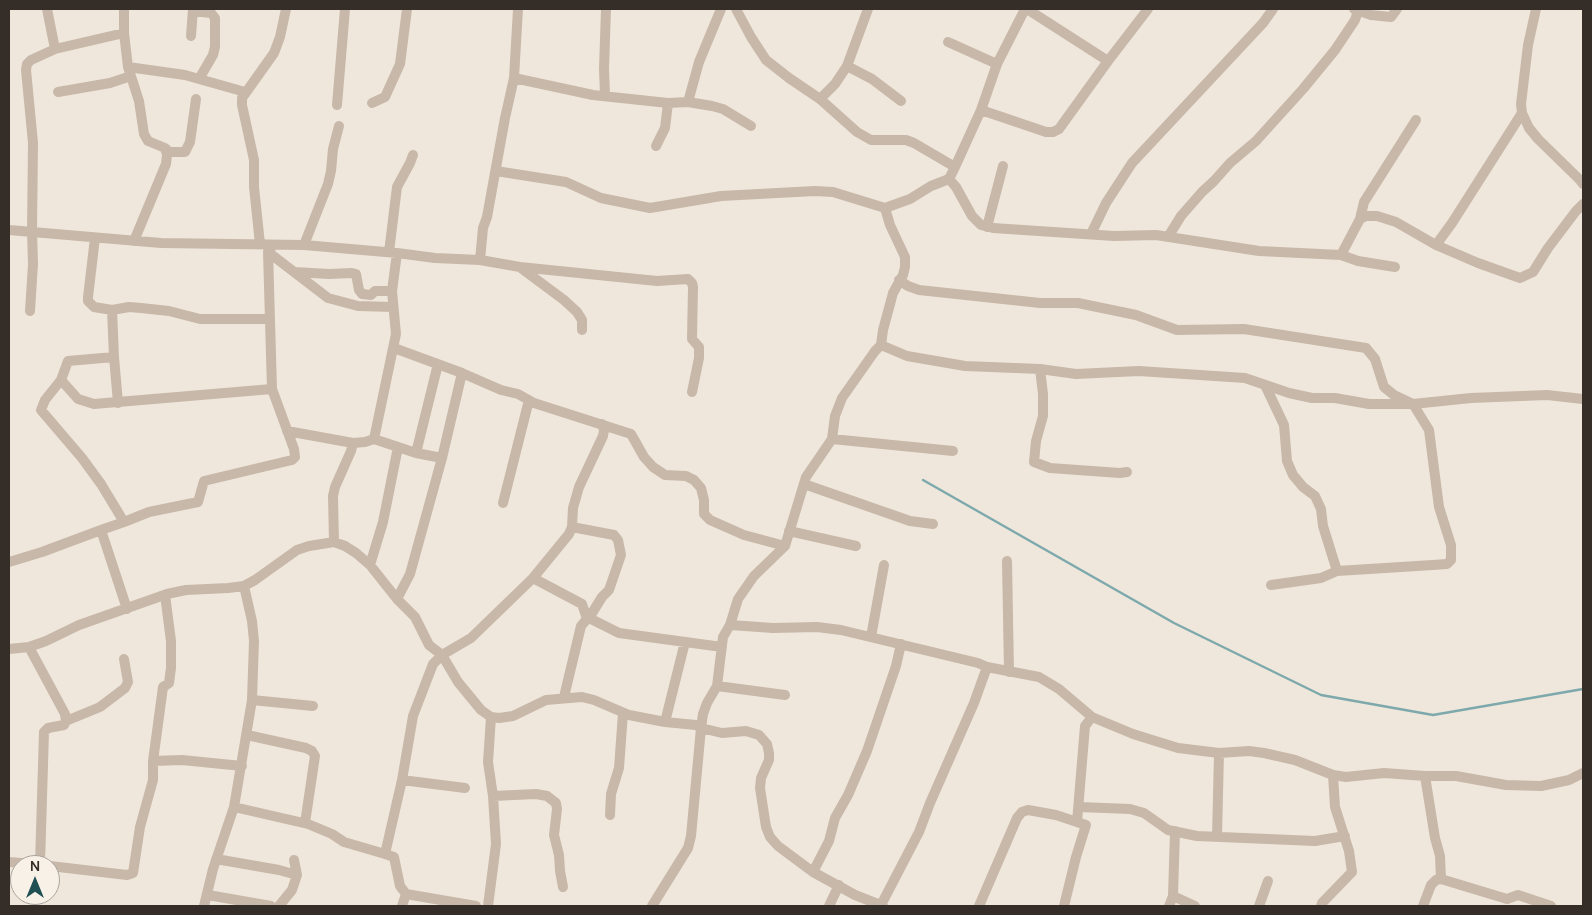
<!DOCTYPE html>
<html>
<head>
<meta charset="utf-8">
<style>
  body { margin:0 }
  #map { position:relative; width:1592px; height:915px; overflow:hidden; background:#f0e7dc; font-family:Manrope,sans-serif }
  canvas { display:block }
  .frame { position:absolute; inset:0; border:10px solid #352d28; pointer-events:none }
  .north { position:absolute; left:10px; top:855px; width:50px; height:50px; box-sizing:border-box; background:#f8f1e8; border:1px solid #aaa39b; border-radius:50%; rotate:0deg; font-size:14px; font-weight:700; line-height:20px; text-align:center; color:#352d28 }
  .north::after { content:''; display:block; margin:auto; width:18px; height:22px; background:#205054; clip-path:polygon(50% 0,100% 100%,50% 72%,0 100%) }
</style>
</head>
<body>
<div id="map">
<canvas width="1592" height="915"></canvas>
<div class="frame"></div>
<div class="north">N</div>
</div>
<script>
const c = document.querySelector('canvas').getContext('2d');
c.lineJoin = 'round';
const shape = rows => new Path2D(rows.map(r => 'M' + r).join(''));
function trace(path, color, width, dash) { c.strokeStyle = color; c.lineWidth = width; c.lineCap = dash ? 'butt' : 'round'; c.setLineDash(dash || []); c.stroke(path); }
trace(shape([
  [923,480,1174,623,1321,695,1433,715,1583,689]
]), '#7da9ac', 2.5);
trace(shape([
  [47,9,55,49],
  [124,9,124,33,128,67,139,101,144,134,148,141,165,148,169,152,185,152,190,142,196,99],
  [736,9,751,37,766,60,789,78,820,99,857,132,871,140,906,140,914,143,955,167,981,110],
  [1025,9,997,64,981,110,1046,132,1053,132,1059,129,1108,61],
  [1027,9,1108,61,1148,9],
  [1354,9,1371,15,1391,17,1397,9],
  [1536,9,1528,45,1521,104,1522,113,1529,128,1538,139,1580,180,1583,184],
  [193,11,211,13,215,18,215,47,213,55,199,79],
  [191,36,193,9],
  [948,42,997,64],
  [847,66,872,79,901,101],
  [128,67,185,75,245,92],
  [514,78,593,95,668,103,688,102,712,106,723,109,751,126],
  [58,92,110,83,131,76],
  [605,95,604,69,606,9],
  [820,99,835,84,847,66,868,9],
  [688,102,699,62,721,9],
  [372,103,385,97,400,64,407,9],
  [337,105,345,9],
  [656,146,665,128,668,103],
  [496,171,566,182,601,198,650,208,721,196,815,191,833,192,885,208,910,199,931,186,949,179,955,167],
  [949,179,956,187,972,216,981,225,993,228,1114,236,1156,235,1259,251,1341,255,1358,261,1395,267],
  [1360,219,1364,202,1416,120],
  [987,227,1003,166],
  [9,230,161,243,304,245,397,253,435,258,480,260,520,267,657,281,688,279,692,283,693,287,692,339,699,347,699,358,692,392],
  [1091,234,1106,203,1132,163,1263,23,1273,9],
  [1168,237,1181,216,1202,192,1214,181,1230,163,1256,141,1303,89,1335,50,1355,20,1358,11],
  [95,238,88,297,88,301,94,307,112,310,114,357,118,403],
  [134,241,166,164,167,155,165,148],
  [260,244,254,187,254,160,242,105,242,98,274,53,280,37,286,9],
  [304,245,328,184,331,171,333,149,339,126],
  [1436,245,1478,263,1520,278,1533,272,1548,248,1576,211,1583,204],
  [268,252,328,298,358,306,393,307],
  [389,252,397,187,410,163,413,155],
  [1341,255,1360,219,1366,216,1377,216,1396,222,1436,245,1452,223,1522,113],
  [480,260,483,228,487,217,505,118,514,78,518,9],
  [521,268,564,300,577,312,582,320,582,330],
  [294,272,329,274,352,273,356,274,359,290,362,294,371,295,375,291,392,291],
  [899,280,908,286,919,290,1040,303,1078,303,1136,315,1177,330,1244,329,1366,348,1375,359,1384,387,1394,395,1413,404,1429,430,1439,507,1451,545,1451,560,1447,564,1433,565,1337,571,1321,578,1271,585],
  [112,310,129,307,141,308,169,311,200,319,269,319],
  [30,311,33,264,32,231,33,143,26,70,27,64,31,60,55,49,124,33],
  [881,345,907,356,965,366,1040,369,1076,374,1139,371,1245,378,1289,393,1312,398,1335,398,1369,404,1413,404,1471,398,1547,395,1583,399],
  [394,348,462,373,501,390,518,394,534,403,631,434,644,457,653,467,665,475,686,476,694,480,701,488,704,500,704,514,710,520,744,535,785,546],
  [114,357,68,361,61,380,45,400,41,410,82,458,101,484,124,522,149,512,198,502,204,481,292,460,295,457,294,449,272,389,268,252,273,245],
  [1040,369,1043,394,1043,416,1036,441,1034,462,1050,468,1120,473,1127,472],
  [61,380,78,399,94,404,272,389],
  [1265,385,1284,425,1287,461,1293,475,1303,487,1315,496,1321,509,1323,526,1337,571],
  [287,431,353,443,365,442,374,439,416,453,442,458],
  [374,439,396,334,392,291,397,253],
  [832,439,953,451],
  [416,453,438,364],
  [804,484,910,521,933,524],
  [503,503,529,400],
  [572,527,614,535,618,540,621,555,609,590,602,597,589,618],
  [101,530,124,522],
  [789,531,856,546],
  [334,542,333,496,335,487,351,451,353,443],
  [1007,561,1009,672],
  [9,562,42,552,101,530,127,609],
  [370,565,383,522,398,447],
  [533,578,582,604,587,619,589,618,619,633,722,647],
  [397,599,410,574,442,458,462,373],
  [730,625,773,628,817,627,841,630,978,663,987,667,1039,677,1059,689,1092,717,1133,734,1178,748,1219,753,1249,751,1264,753,1295,760,1333,775,1346,777,1384,773,1425,776,1456,776,1506,785,1541,786,1569,780,1583,773],
  [871,637,884,565],
  [29,647,65,714,66,721,64,725,48,728,44,732,40,864],
  [9,649,29,647,46,641,79,625,167,594,186,590,228,588,244,586,255,580,297,550,309,546,334,542,345,546,356,553,370,565,397,599,415,617,429,645,442,655,458,682,481,710,491,717,499,718,513,716,546,700,582,697,594,700,629,715,665,722,696,725,701,728,691,836,688,848,652,906],
  [717,686,785,695],
  [564,697,581,626,587,619],
  [252,700,313,706],
  [66,721,100,707,125,688,128,682,124,659],
  [665,722,685,642],
  [247,735,306,748,312,751,315,756,305,823],
  [153,761,182,760,242,766],
  [1425,776,1435,838,1440,856,1441,879],
  [402,780,465,788],
  [493,796,536,794,547,796,556,803,557,809,554,835,559,855,560,871,563,887],
  [234,807,308,824,332,834,344,842,385,854],
  [1079,807,1130,809,1144,813,1168,830,1197,836,1315,841,1345,836],
  [610,815,611,794,619,768,623,713],
  [1077,822,1085,726,1092,717],
  [1217,837,1219,753],
  [216,859,279,870,297,875,294,860],
  [9,862,45,865],
  [50,866,127,875,133,873,140,827,153,780,153,761,163,687,169,683,171,668,171,641,165,595],
  [813,872,829,841,835,818,848,795,867,751,896,666,901,644],
  [208,895,271,906],
  [1173,896,1195,906],
  [881,905,919,832,930,803,974,703,987,667],
  [204,906,213,869,234,807,252,700,254,641,252,621,244,586],
  [279,906,292,890,297,875],
  [402,906,406,894],
  [476,906,406,894,400,886,394,857,385,854,402,780,413,716,433,664,442,655,471,638,533,578,569,534,572,527,573,508,579,487,603,436,604,430,602,424],
  [488,906,496,844,493,796,488,762,491,717],
  [829,906,839,885],
  [883,906,855,895,813,872,778,846,770,837,766,827,760,788,761,778,769,760,769,753,767,744,759,735,746,731,722,733,701,728,703,714,707,703,717,686,723,637,730,625,738,599,754,576,785,546,806,477,832,439,835,416,842,398,875,351,881,345,883,330,893,293,903,275,905,267,905,257,890,225,885,208],
  [979,906,1017,818,1022,812,1028,810,1056,815,1086,825,1076,857,1064,906],
  [1169,906,1173,896,1175,831],
  [1259,906,1268,881],
  [1321,906,1322,903,1352,872,1349,851,1335,807,1333,775],
  [1423,906,1431,885,1436,880,1441,879,1507,899,1518,895,1551,906]
]), '#c8b8a9', 10);
</script>
</body>
</html>
